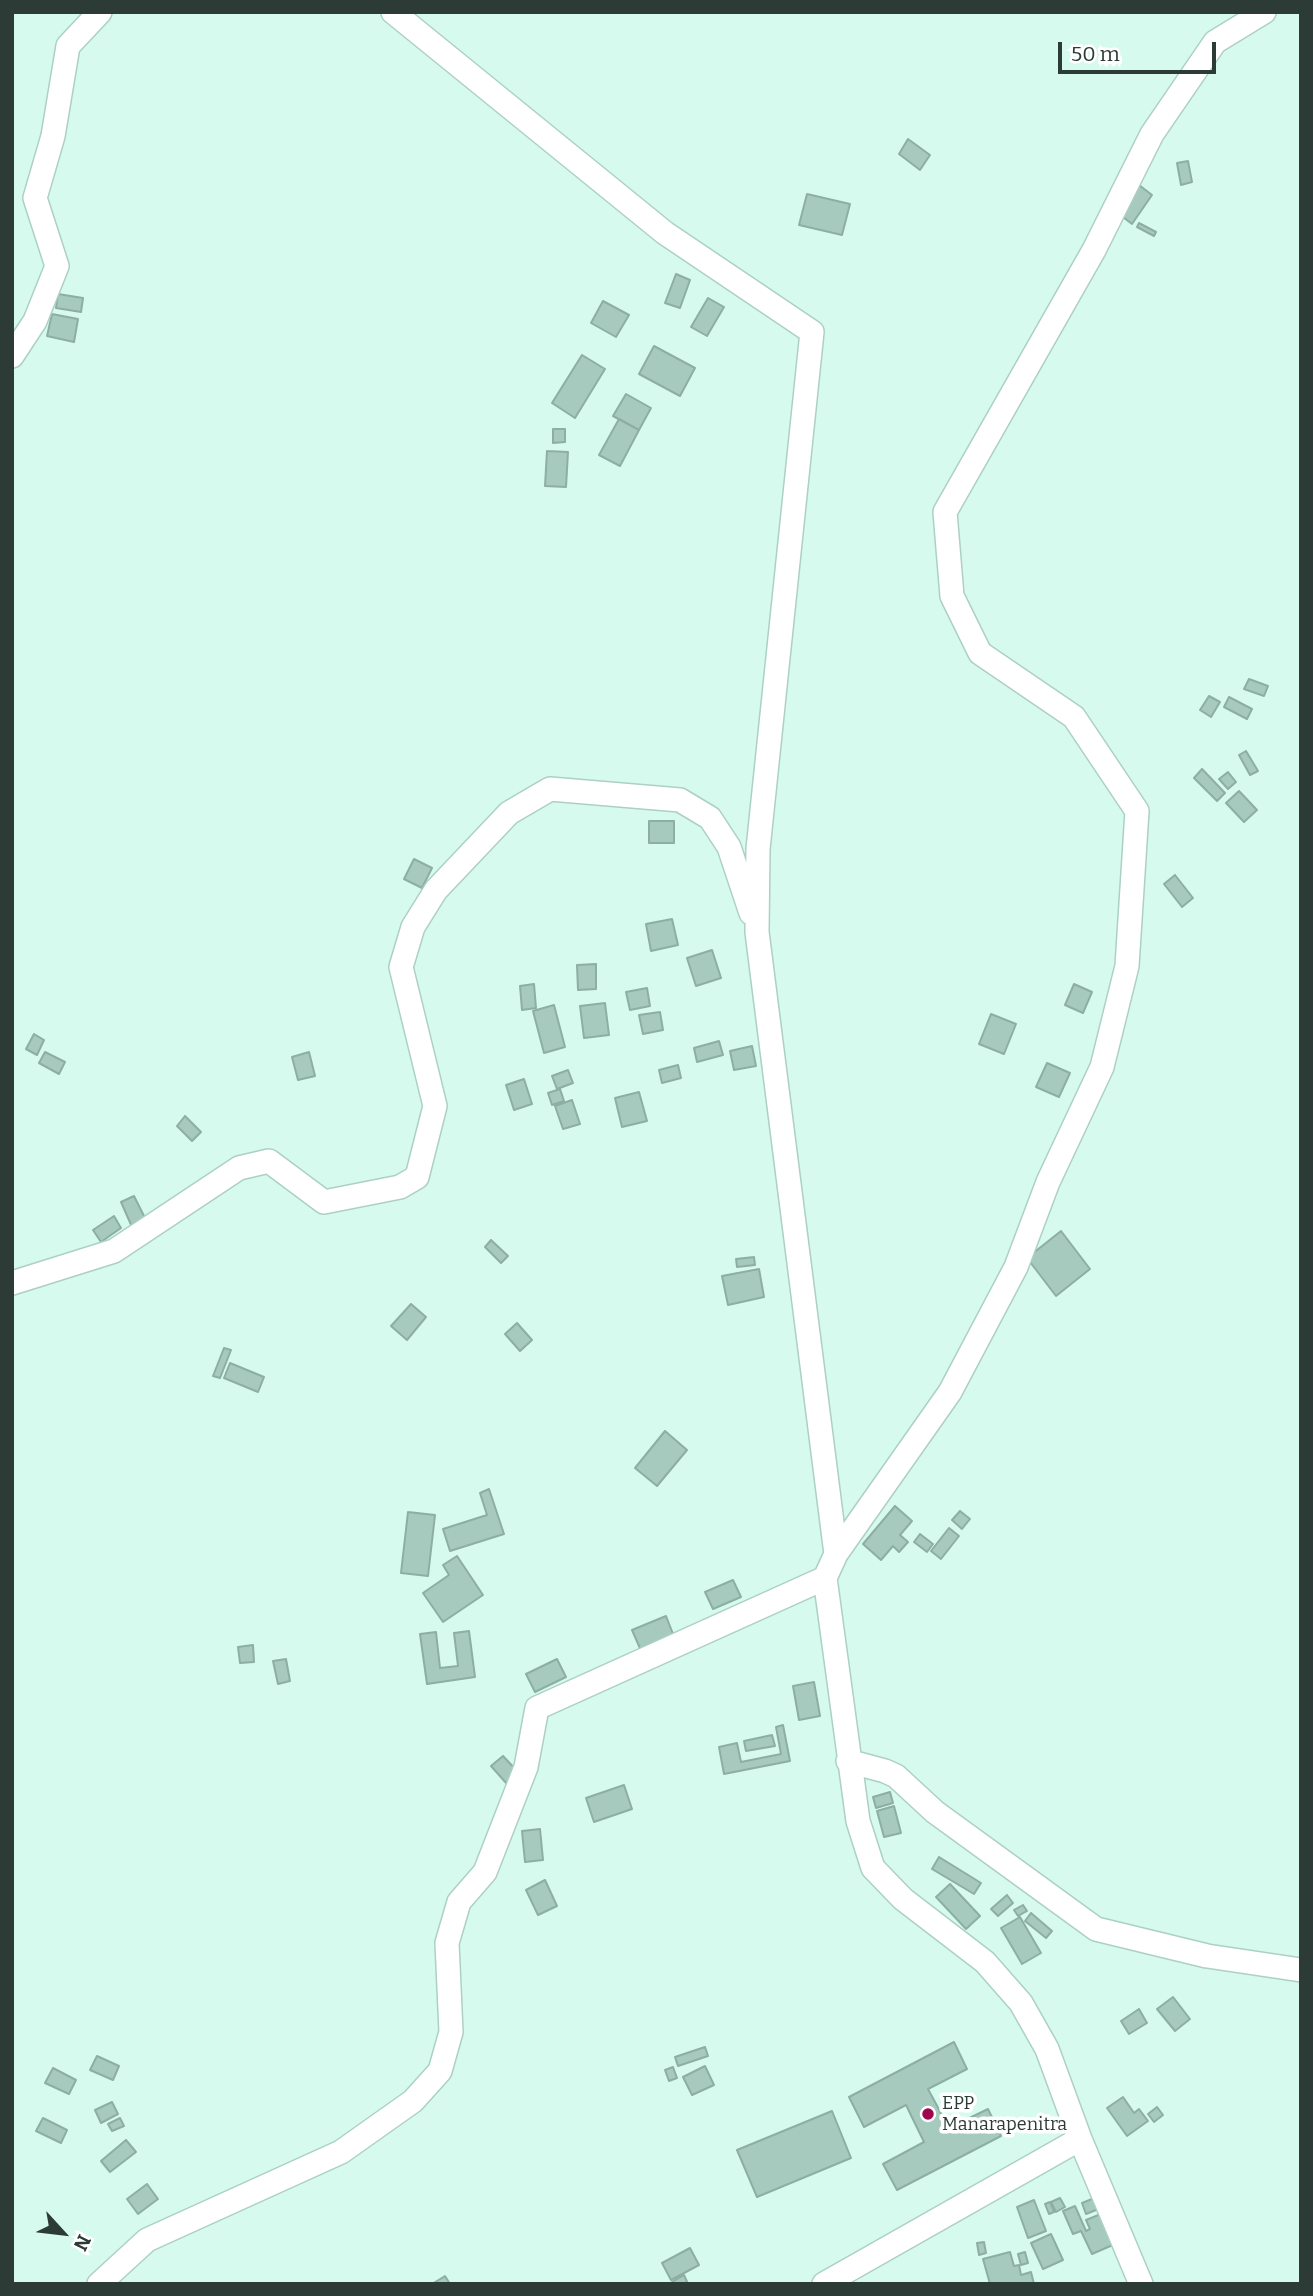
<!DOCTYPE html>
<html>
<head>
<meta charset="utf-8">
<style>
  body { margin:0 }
  #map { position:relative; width:1313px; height:2296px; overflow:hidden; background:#d6faee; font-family:Bitter,serif }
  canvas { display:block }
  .frame { position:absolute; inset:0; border:14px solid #2d3b36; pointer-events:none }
  .north { position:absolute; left:28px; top:2198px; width:70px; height:70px; -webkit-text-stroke:5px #fff; paint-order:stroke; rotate:117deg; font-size:19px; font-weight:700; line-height:28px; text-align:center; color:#2d3b36 }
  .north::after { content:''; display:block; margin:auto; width:24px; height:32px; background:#2d3b36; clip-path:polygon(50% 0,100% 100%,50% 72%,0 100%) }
  .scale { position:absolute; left:1058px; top:42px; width:158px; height:32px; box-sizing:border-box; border:4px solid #2d3b36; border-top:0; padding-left:9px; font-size:21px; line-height:24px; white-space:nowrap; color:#2d3b36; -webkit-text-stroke:5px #fff; paint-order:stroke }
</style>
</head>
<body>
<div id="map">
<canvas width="1313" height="2296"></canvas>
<div class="frame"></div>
<div class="north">N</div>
<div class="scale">50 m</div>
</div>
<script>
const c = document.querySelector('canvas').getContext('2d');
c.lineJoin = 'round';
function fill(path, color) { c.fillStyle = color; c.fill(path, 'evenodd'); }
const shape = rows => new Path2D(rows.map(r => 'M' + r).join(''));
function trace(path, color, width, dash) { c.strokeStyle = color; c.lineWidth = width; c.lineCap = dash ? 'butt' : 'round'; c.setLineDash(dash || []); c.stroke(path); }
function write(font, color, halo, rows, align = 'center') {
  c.font = font + ' Bitter,serif'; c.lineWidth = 7; c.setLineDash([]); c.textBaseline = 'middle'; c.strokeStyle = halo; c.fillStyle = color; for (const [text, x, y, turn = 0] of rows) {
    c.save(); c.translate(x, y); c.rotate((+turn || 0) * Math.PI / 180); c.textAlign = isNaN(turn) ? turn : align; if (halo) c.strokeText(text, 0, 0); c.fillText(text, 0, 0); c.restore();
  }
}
const building = shape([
  [908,139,930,155,920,170,899,154,908,139],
  [1188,161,1192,182,1181,185,1177,163,1188,161],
  [1139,185,1152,195,1132,224,1119,214,1139,185],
  [807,194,850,204,842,235,799,225,807,194],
  [1139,223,1156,232,1154,236,1137,227,1139,223],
  [676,274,690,280,680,308,665,303,676,274],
  [58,294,83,298,81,312,56,308,58,294],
  [708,298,724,307,707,336,691,327,708,298],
  [603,301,629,315,616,337,591,323,603,301],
  [52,314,78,319,74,342,47,336,52,314],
  [654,346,695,368,680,396,639,374,654,346],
  [582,355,605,369,575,418,552,403,582,355],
  [626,394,651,408,639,430,613,416,626,394],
  [619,419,639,430,620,466,599,455,619,419],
  [553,429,565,429,565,442,553,443,553,429],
  [547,451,568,452,566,487,545,486,547,451],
  [1249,679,1268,686,1264,696,1244,689,1249,679],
  [1209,696,1220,702,1211,717,1200,710,1209,696],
  [1229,697,1252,709,1247,719,1224,707,1229,697],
  [1246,751,1258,771,1250,775,1239,755,1246,751],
  [1202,769,1225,793,1217,801,1194,778,1202,769],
  [1228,772,1236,782,1228,789,1219,779,1228,772],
  [1239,791,1257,810,1244,822,1226,803,1239,791],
  [649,821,674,821,674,843,649,843,649,821],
  [414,859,432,868,422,888,404,879,414,859],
  [1175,875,1193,898,1182,907,1164,884,1175,875],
  [672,919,678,945,651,951,646,924,672,919],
  [712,950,721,978,696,986,687,958,712,950],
  [596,964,596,989,578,990,577,965,596,964],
  [534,984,536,1008,522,1010,520,986,534,984],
  [1074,984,1092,992,1083,1013,1065,1005,1074,984],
  [647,988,650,1006,630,1010,626,992,647,988],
  [605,1003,609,1035,584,1038,580,1006,605,1003],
  [554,1005,565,1047,544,1053,533,1011,554,1005],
  [660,1012,663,1030,643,1034,639,1015,660,1012],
  [991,1014,1016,1024,1004,1054,979,1044,991,1014],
  [34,1034,44,1040,37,1055,26,1049,34,1034],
  [719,1041,723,1055,697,1062,694,1048,719,1041],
  [752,1046,756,1066,734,1070,730,1051,752,1046],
  [45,1052,65,1062,59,1074,39,1063,45,1052],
  [309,1052,315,1076,298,1080,292,1057,309,1052],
  [1047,1063,1070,1073,1059,1097,1036,1087,1047,1063],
  [678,1065,681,1078,662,1083,659,1070,678,1065],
  [568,1070,573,1083,557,1089,552,1076,568,1070],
  [524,1079,532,1104,514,1110,506,1085,524,1079],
  [560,1089,564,1101,552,1105,548,1093,560,1089],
  [639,1092,647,1121,622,1127,615,1098,639,1092],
  [572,1100,580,1124,563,1129,555,1106,572,1100],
  [185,1116,201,1132,192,1141,177,1126,185,1116],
  [134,1196,146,1220,132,1227,121,1202,134,1196],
  [114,1216,121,1228,101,1242,93,1230,114,1216],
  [1061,1231,1090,1269,1056,1296,1027,1258,1061,1231],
  [491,1240,508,1256,501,1263,485,1247,491,1240],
  [754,1257,755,1265,737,1267,736,1259,754,1257],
  [759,1269,764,1297,728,1305,722,1276,759,1269],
  [411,1304,426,1317,407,1340,391,1326,411,1304],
  [517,1323,532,1340,520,1351,505,1334,517,1323],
  [224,1348,231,1350,220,1378,213,1376,224,1348],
  [230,1363,264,1377,258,1392,224,1378,230,1363],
  [665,1431,687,1450,657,1486,635,1468,665,1431],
  [489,1489,504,1534,450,1551,443,1529,487,1515,480,1493,489,1489],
  [895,1506,912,1521,900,1535,908,1542,899,1552,893,1546,881,1560,863,1544,895,1506],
  [960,1511,970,1519,962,1529,952,1520,960,1511],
  [408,1512,435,1515,428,1576,401,1573,408,1512],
  [949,1528,959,1536,941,1559,931,1551,949,1528],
  [920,1534,933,1544,927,1552,914,1542,920,1534],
  [457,1556,483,1595,443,1622,423,1593,449,1575,443,1565,457,1556],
  [733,1580,741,1597,713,1609,705,1592,733,1580],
  [666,1616,675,1639,642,1653,632,1630,666,1616],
  [469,1631,475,1677,427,1684,420,1634,436,1632,440,1668,458,1666,454,1633,469,1631],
  [253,1645,254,1662,240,1663,238,1647,253,1645],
  [286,1659,290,1681,278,1684,273,1661,286,1659],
  [557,1659,566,1677,535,1692,526,1674,557,1659],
  [814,1682,820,1716,799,1720,793,1686,814,1682],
  [783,1725,790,1761,724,1774,719,1747,737,1743,741,1762,781,1754,776,1727,783,1725],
  [772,1735,775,1746,746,1751,744,1741,772,1735],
  [503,1756,519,1773,507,1784,491,1766,503,1756],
  [624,1785,632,1809,594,1822,586,1798,624,1785],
  [890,1792,893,1803,876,1808,873,1797,890,1792],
  [894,1806,901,1833,884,1837,877,1811,894,1806],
  [540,1829,543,1860,525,1862,522,1831,540,1829],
  [939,1857,981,1883,974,1894,932,1869,939,1857],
  [545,1880,557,1906,538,1915,526,1890,545,1880],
  [950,1884,980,1916,966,1929,936,1897,950,1884],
  [1007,1895,1013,1903,998,1916,991,1909,1007,1895],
  [1023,1905,1027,1911,1018,1916,1014,1910,1023,1905],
  [1031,1913,1052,1931,1046,1938,1025,1921,1031,1913],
  [1020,1917,1041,1953,1022,1964,1001,1928,1020,1917],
  [1173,1997,1190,2019,1175,2031,1157,2009,1173,1997],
  [1139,2009,1147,2023,1129,2034,1121,2021,1139,2009],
  [954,2042,967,2069,928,2089,949,2128,988,2109,1001,2136,897,2190,883,2164,924,2142,906,2105,864,2127,849,2097,954,2042],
  [705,2047,708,2056,678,2066,675,2057,705,2047],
  [97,2056,119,2066,113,2080,90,2070,97,2056],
  [705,2066,714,2085,692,2095,683,2077,705,2066],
  [673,2067,677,2078,669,2081,665,2070,673,2067],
  [53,2068,76,2080,69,2094,45,2083,53,2068],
  [1123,2097,1134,2113,1139,2109,1148,2121,1127,2136,1107,2108,1123,2097],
  [112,2102,118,2114,101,2123,95,2110,112,2102],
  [1157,2107,1163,2115,1154,2122,1148,2114,1157,2107],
  [832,2111,851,2158,757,2197,737,2150,832,2111],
  [43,2118,67,2130,61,2143,36,2131,43,2118],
  [120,2118,124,2126,112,2131,108,2124,120,2118],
  [126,2140,136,2152,110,2172,101,2161,126,2140],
  [147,2184,158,2199,138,2214,127,2199,147,2184],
  [1097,2197,1101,2208,1086,2214,1082,2203,1097,2197],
  [1060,2198,1065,2207,1056,2212,1051,2202,1060,2198],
  [1034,2200,1046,2231,1028,2238,1017,2207,1034,2200],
  [1050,2202,1054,2212,1049,2214,1045,2204,1050,2202],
  [1075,2206,1086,2231,1090,2229,1086,2220,1101,2214,1115,2244,1092,2254,1081,2231,1073,2234,1063,2211,1075,2206],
  [1051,2234,1063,2260,1043,2269,1031,2243,1051,2234],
  [984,2242,986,2253,979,2255,977,2243,984,2242],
  [690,2248,699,2265,671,2280,662,2263,690,2248],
  [1010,2252,1014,2266,1019,2265,1021,2275,1031,2272,1034,2284,990,2284,983,2259,1010,2252],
  [1025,2252,1028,2263,1021,2265,1018,2254,1025,2252],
  [684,2275,688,2284,673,2284,672,2282,684,2275],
  [445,2276,450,2284,432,2284,445,2276]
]);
fill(building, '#a7cabe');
trace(building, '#8dafa3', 2);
const street = shape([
  [393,12,665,233,812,332,758,849,757,932,836,1554,825,1578,858,1821,873,1868,903,1899,985,1962,1021,2003,1047,2049,1080,2139,1141,2284],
  [12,356,35,321,57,266,35,198,53,136,68,46,100,12],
  [12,1283,114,1251,239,1168,269,1161,324,1202,400,1187,417,1177,435,1106,401,967,413,927,436,890,509,813,550,789,680,800,710,818,729,847,751,913],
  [836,1554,950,1392,1016,1267,1048,1182,1102,1067,1127,966,1137,811,1074,717,980,653,952,596,945,512,1094,250,1152,134,1215,42,1264,12],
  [848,1761,885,1771,896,1776,935,1812,1096,1929,1207,1956,1301,1970],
  [99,2284,147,2240,341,2152,413,2101,440,2071,451,2032,447,1943,459,1902,485,1872,526,1767,537,1708,825,1578],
  [824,2284,1080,2139]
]);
trace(street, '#add0c4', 26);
trace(street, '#fff', 23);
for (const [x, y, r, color] of [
  [928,2114,7,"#9f064d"]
]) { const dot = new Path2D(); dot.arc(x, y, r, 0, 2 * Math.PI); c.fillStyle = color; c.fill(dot); trace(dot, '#fff', 2.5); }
write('18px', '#2d3b36', '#fff', [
  ["EPP",942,2104],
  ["Manarapenitra",942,2125]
], 'left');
</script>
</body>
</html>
